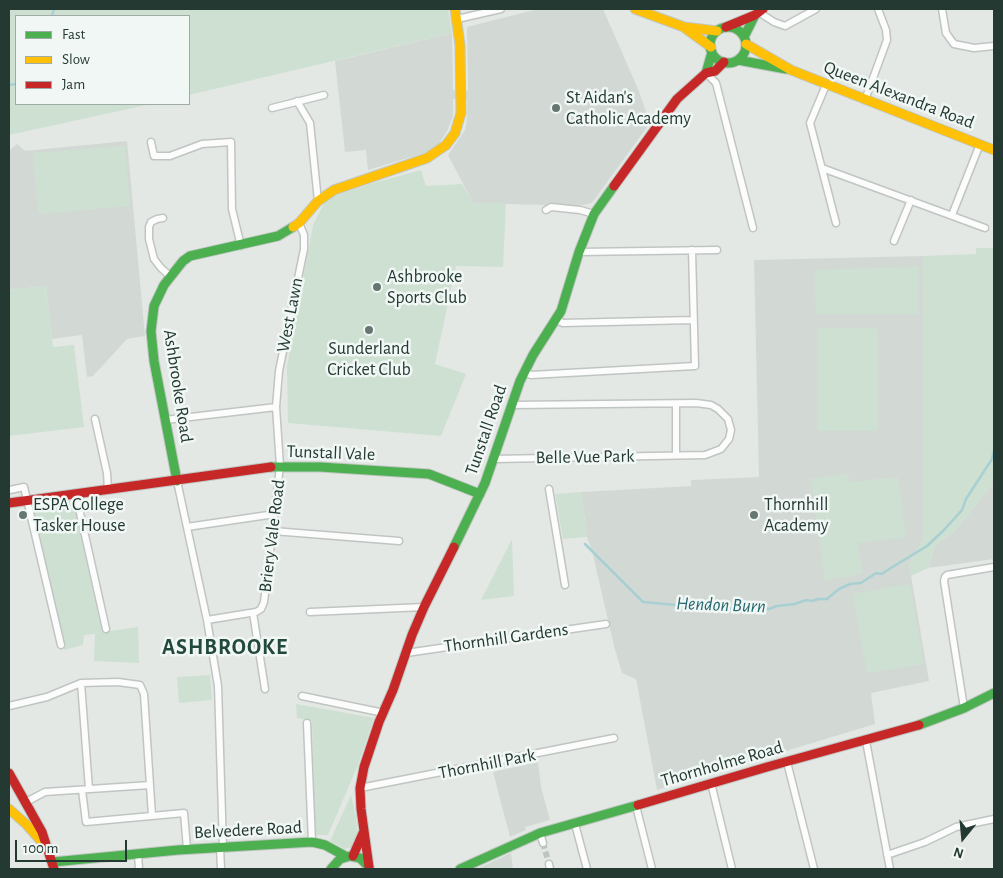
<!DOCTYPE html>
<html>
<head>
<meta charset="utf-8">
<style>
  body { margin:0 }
  #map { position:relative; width:1003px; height:878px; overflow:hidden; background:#e3e8e5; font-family:"Alegreya Sans",sans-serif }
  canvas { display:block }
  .frame { position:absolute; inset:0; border:10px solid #233932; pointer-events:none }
  .legend { position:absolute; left:15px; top:15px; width:175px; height:90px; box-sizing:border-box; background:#f1f7f4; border:1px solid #9faba6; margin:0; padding:6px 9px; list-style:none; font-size:15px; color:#233932 }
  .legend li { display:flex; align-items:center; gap:10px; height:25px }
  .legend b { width:25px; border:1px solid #9faba6 }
  .north { position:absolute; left:938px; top:813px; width:50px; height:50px; -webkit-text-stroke:4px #f1f7f4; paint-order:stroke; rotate:197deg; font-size:14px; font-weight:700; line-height:20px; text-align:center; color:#233932 }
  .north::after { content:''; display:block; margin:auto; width:18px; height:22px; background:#233932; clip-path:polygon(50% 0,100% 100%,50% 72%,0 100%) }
  .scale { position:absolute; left:15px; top:840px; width:112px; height:22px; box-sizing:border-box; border:2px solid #233932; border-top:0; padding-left:6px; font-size:15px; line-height:18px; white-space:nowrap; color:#233932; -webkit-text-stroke:4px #f1f7f4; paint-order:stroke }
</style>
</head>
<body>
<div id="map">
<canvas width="1003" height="878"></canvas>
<div class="frame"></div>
<ul class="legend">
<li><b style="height:6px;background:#4caf50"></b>Fast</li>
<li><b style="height:6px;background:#ffc107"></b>Slow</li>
<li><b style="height:6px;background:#c62828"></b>Jam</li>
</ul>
<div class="north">N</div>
<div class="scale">100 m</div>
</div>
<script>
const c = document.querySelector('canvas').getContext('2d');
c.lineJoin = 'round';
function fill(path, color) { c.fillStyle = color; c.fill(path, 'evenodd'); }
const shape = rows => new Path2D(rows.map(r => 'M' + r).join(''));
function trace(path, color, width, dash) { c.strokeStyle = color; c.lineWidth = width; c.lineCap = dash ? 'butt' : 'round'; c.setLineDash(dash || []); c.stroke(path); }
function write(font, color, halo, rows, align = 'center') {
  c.font = font + ' "Alegreya Sans",sans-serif'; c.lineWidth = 5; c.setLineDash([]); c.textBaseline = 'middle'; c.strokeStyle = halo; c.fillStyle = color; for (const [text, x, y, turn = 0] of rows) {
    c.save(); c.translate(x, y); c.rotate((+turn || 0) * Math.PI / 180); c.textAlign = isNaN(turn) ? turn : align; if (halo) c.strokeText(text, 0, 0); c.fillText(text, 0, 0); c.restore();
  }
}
fill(shape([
  [538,9,603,9,638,89,650,123,592,203,578,206,473,203,448,155,465,130,467,119,467,99,453,99,453,117,447,131,439,144,424,153,368,170,366,150,345,152,335,61,452,33,453,90,468,91,467,27],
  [127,141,145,336,127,339,93,376,87,377,82,335,52,339,46,286,9,290,9,151,17,144,25,151],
  [923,256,923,541,909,564,929,681,871,693,875,724,657,790,636,679,622,673,614,646,592,551,587,537,581,492,691,486,691,480,759,477,754,260],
  [994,482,994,559,928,568,935,545,953,533],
  [538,762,541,787,550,820,525,827,526,830,510,837,493,772],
  [511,853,513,869,477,869]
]), '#d2d9d5');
fill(shape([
  [9,9,448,9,452,33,189,95,189,16,16,16,16,104,151,104,9,135],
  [125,146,130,206,38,214,33,153],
  [421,170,426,186,462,184,473,203,506,203,503,267,456,266,435,364,466,374,441,436,288,423,287,366,313,225,324,203,332,197,370,184],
  [976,248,994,248,994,482,953,533,935,545,928,568,911,576,909,564,923,541,923,256,976,254],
  [919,267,918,314,816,314,814,270],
  [46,286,53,347,74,345,84,427,9,436,9,290],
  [817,328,877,328,878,431,818,431],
  [848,474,850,482,898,477,906,537,858,543,862,574,825,580,811,479],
  [581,492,587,537,563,539,555,494],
  [73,501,102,632,138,627,139,663,94,661,95,634,84,635,83,645,64,650,32,506],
  [512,539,514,596,481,600],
  [910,584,924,664,867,673,853,594],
  [210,675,212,700,179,703,177,677],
  [296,704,374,718,358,765,328,835,315,835,312,721,297,718],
  [351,795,356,817,358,841,352,847,345,849,330,841]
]), '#cee0d2');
trace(shape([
  [52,16,54,9],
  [9,85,16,84],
  [585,544,643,602,709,608,769,609,777,606,795,604,806,600,812,601,818,599,827,599,839,589,850,584,861,583,876,573,882,574,886,571,927,546,944,530,962,510,966,499,992,459,994,450]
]), '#a8d0d2', 2.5);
trace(shape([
  [543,843,549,864]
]), '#bdc5c1', 6, [6, 3]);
const street = shape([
  [942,9,946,33,954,44,974,48,994,46],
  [760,13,774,22,785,26,816,9],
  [457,19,501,9],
  [706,73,716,83,753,228],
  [826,85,810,123,836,223],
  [865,100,887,40,886,30,878,9],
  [297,101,310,123,318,201],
  [272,108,324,95],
  [151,142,154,156,170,156,202,144,231,142,232,209,241,246],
  [822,168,985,228],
  [546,210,551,207,580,210,594,214],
  [952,215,980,144],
  [163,218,157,219,151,222,149,227,149,239,154,259,161,268,170,276],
  [894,241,911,200],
  [579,252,717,250],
  [556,320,563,323,693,320],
  [525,372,531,375,695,366,692,250],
  [95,419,107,473,108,490],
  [165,420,276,407],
  [676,455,676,404],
  [494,459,705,455,721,449,729,439,731,430,728,419,718,409,711,405,696,403,512,405],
  [177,481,207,620,218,686,223,847],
  [549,489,565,585],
  [10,490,24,487,61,645],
  [76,495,106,629],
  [187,527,275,514],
  [273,531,399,541],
  [310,612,424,607],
  [253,613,265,689],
  [207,620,256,612,261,609,264,602,280,466,276,407,279,371,304,249,304,235,299,223],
  [406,653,606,624],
  [81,683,89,789],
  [302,696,384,713],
  [9,706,47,697,81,683,118,682,140,685,144,694,152,816],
  [964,708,944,581,945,577,947,575,994,567],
  [307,723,312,842],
  [866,741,890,869],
  [787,762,814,869],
  [711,783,732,869],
  [360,788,614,738],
  [82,790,86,822,184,813,187,849],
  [26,802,45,792,150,785],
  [636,806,652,869],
  [575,824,587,869],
  [540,833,543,843],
  [220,847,221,869],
  [138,854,139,869],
  [887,855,925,842,956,827,994,819],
  [549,864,550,869]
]);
const fast = shape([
  '710 45a18 18 0 1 1 36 0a18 18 0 1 1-36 0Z',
  [744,37,755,15],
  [738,60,786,69],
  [706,73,712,52],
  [271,467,320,467,429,474,480,494],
  [177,481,154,361,151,331,154,306,164,285,183,261,190,256,278,236,293,227],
  [454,547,485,483,520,381,533,355,561,311,579,252,594,214,614,186],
  [919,725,964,708,994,693],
  [53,862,178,850,312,842,325,845,347,857],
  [331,869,340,859,350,856,360,858,369,867],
  [460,869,540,833,638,805]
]);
const slow = shape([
  [635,9,684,27,717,31],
  [685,28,711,47],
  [746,44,791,70,994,150],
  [293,227,299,223,318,201,334,190,427,158,446,145,455,133,461,113,460,45,455,9],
  [9,809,27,825,42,842]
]);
const jam = shape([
  [726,27,755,15,763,9],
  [614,186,677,99,706,73,715,71,724,62],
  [9,503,271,467],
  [9,773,42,832,54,869],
  [638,805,767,767,919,725],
  [353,856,363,833],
  [369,867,361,809,360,788,364,767,379,722,393,690,412,635,424,607,454,547]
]);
trace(street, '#c0c5c2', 9);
trace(fast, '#c0c6c2', 11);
trace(slow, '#c0c6c2', 11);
trace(jam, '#c0c6c2', 11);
trace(street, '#fbfcfb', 6);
trace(fast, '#4caf50', 9);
trace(slow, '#ffc107', 9);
trace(jam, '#c62828', 9);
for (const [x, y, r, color] of [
  [556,108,5,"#667671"],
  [377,287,5,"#667671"],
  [369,330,5,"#667671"],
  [23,515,5,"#667671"],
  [754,515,5,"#667671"]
]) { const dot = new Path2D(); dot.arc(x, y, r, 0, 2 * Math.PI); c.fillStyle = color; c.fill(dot); trace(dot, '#f1f7f4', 2); }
write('18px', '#233932', '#f1f7f4', [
  ["Queen Alexandra Road",899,95,21],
  ["West Lawn",290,315,-79],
  ["Ashbrooke Road",178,386,81],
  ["Tunstall Road",486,430,-71],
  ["Tunstall Vale",331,453,2],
  ["Belle Vue Park",585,457,-1],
  ["Briery Vale Road",272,536,-83],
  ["Thornhill Gardens",506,638,-8],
  ["Thornhill Park",487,764,-11],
  ["Thornholme Road",722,764,-16],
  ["Belvedere Road",248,830,-3]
]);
write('18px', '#233932', '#f1f7f4', [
  ["St Aidan's",566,98],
  ["Catholic Academy",566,119],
  ["Ashbrooke",387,277],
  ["Sports Club",387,298],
  ["Sunderland",369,349,"center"],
  ["Cricket Club",369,370,"center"],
  ["ESPA College",33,505],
  ["Tasker House",33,526],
  ["Thornhill",764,505],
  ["Academy",764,526]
], 'left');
write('italic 19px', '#24676e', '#f1f7f4', [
  ["Hendon Burn",721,605,2]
]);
c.letterSpacing = '1px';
write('bold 22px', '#22493c', '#f1f7f4', [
  ["ASHBROOKE",225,647]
]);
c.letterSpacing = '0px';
</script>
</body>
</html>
